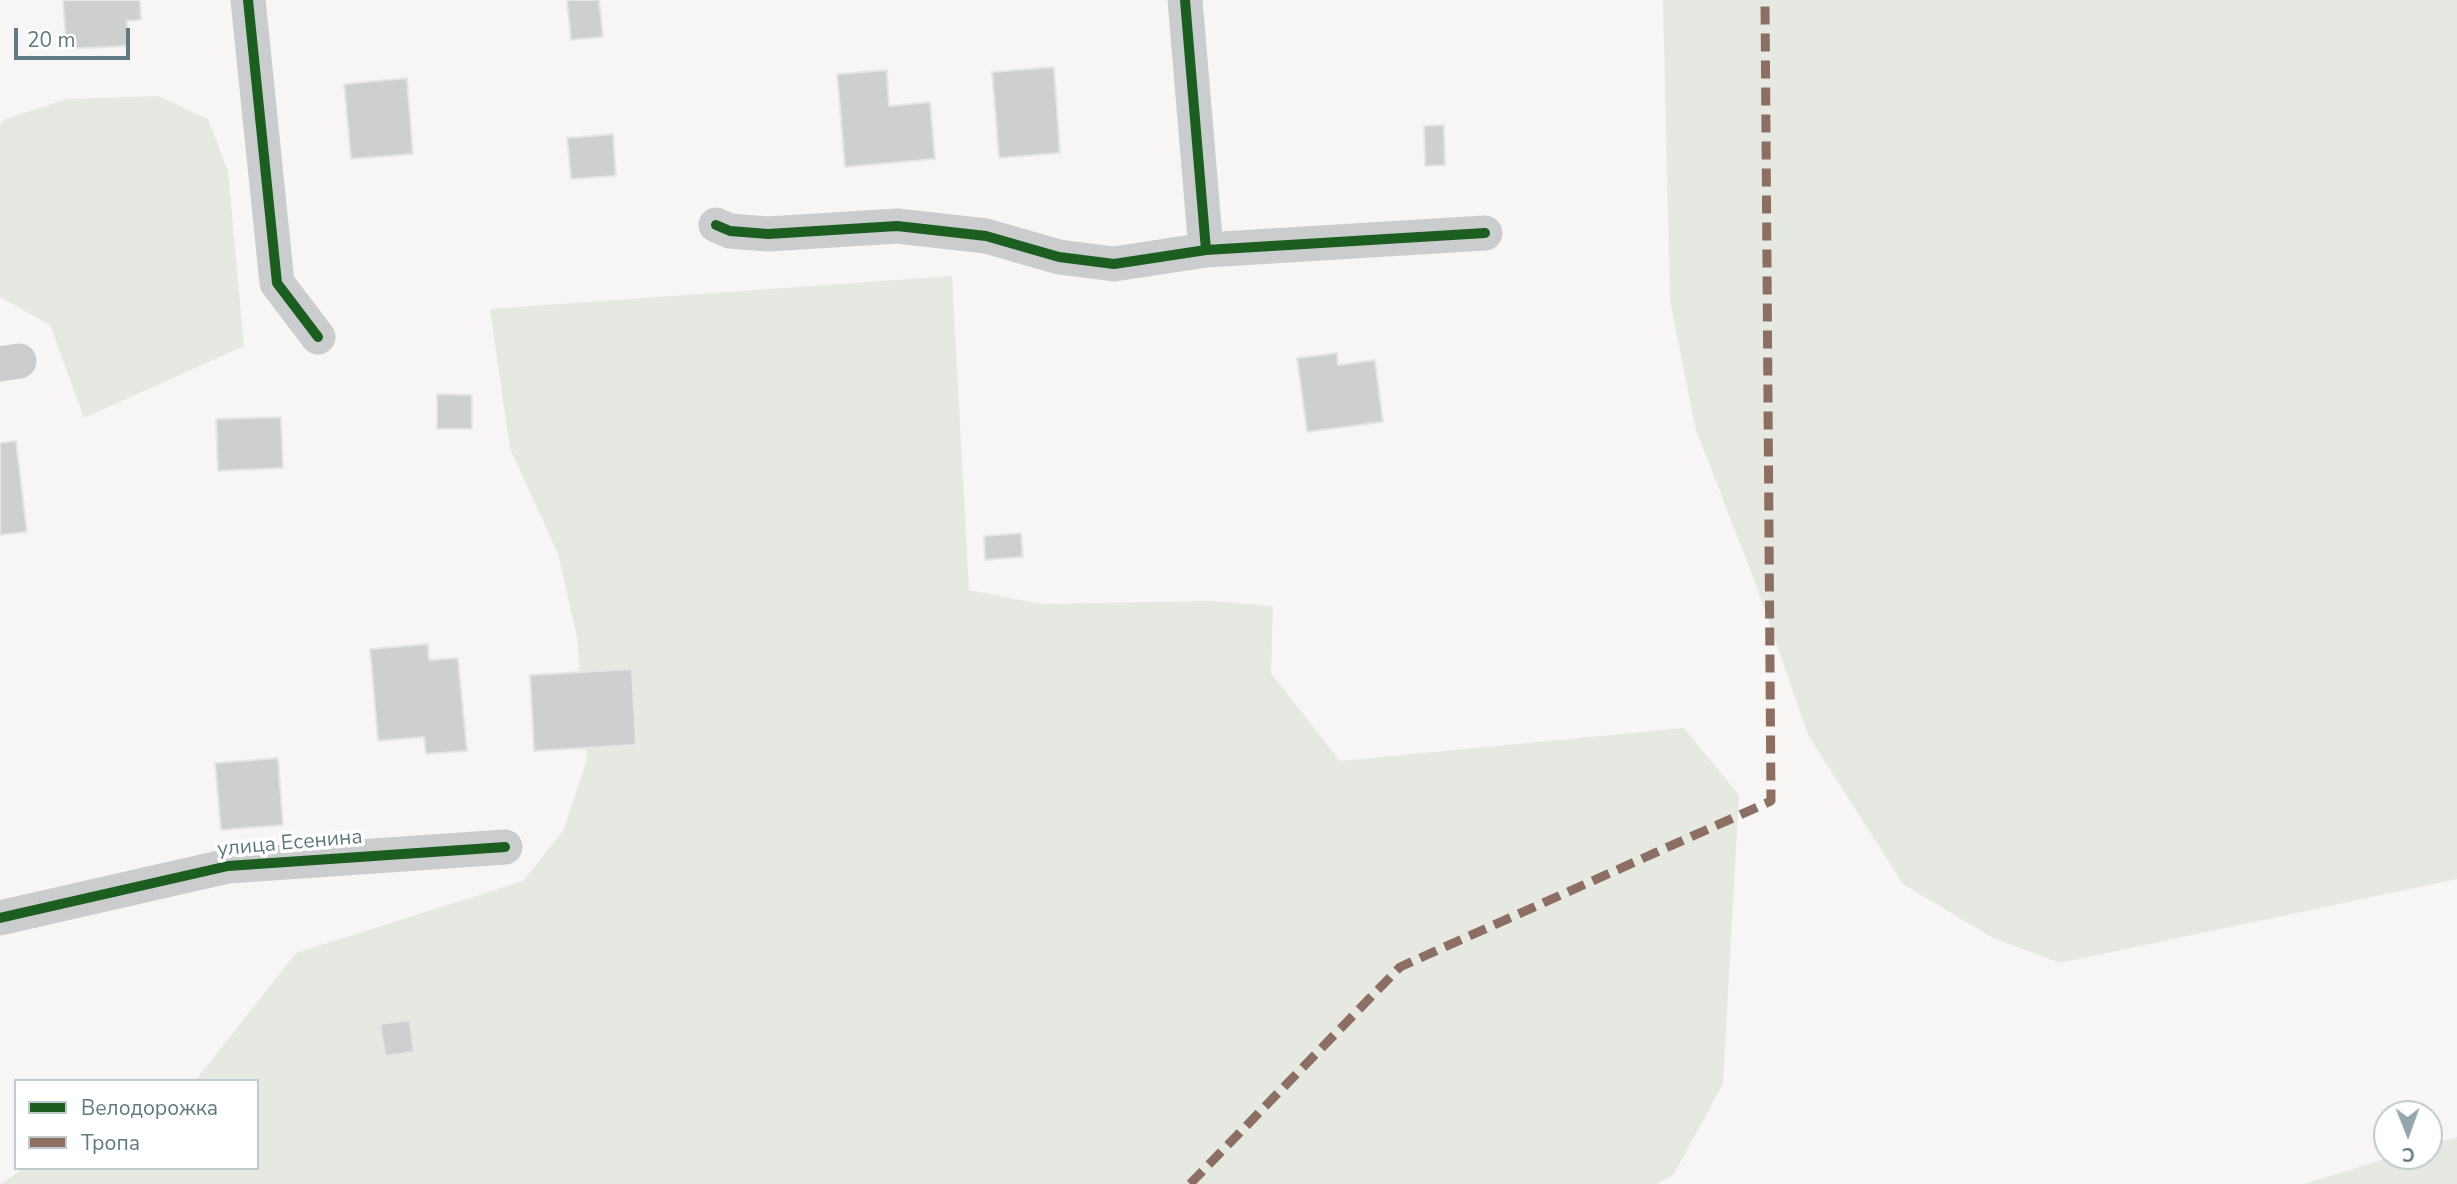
<!DOCTYPE html>
<html>
<head>
<meta charset="utf-8">
<style>
  body { margin:0 }
  #map { position:relative; width:2457px; height:1184px; overflow:hidden; background:#f7f6f5; font-family:"Nunito Sans",sans-serif }
  canvas { display:block }
  .legend { position:absolute; left:14px; top:1079px; width:245px; height:91px; box-sizing:border-box; background:#fff; border:2px solid #bfcacd; margin:0; padding:9px 12px; list-style:none; font-size:21px; color:#607a82 }
  .legend li { display:flex; align-items:center; gap:14px; height:35px }
  .legend b { width:35px; border:2px solid #bfcacd }
  .north { position:absolute; left:2373px; top:1100px; width:70px; height:70px; box-sizing:border-box; background:#fff; border:2px solid #bfcacd; border-radius:50%; rotate:179deg; font-size:19px; font-weight:700; line-height:28px; text-align:center; color:#607a82 }
  .north::after { content:''; display:block; margin:auto; width:24px; height:32px; background:#95a5aa; clip-path:polygon(50% 0,100% 100%,50% 72%,0 100%) }
  .scale { position:absolute; left:14px; top:28px; width:116px; height:32px; box-sizing:border-box; border:4px solid #607a82; border-top:0; padding-left:9px; font-size:21px; line-height:24px; white-space:nowrap; color:#607a82; -webkit-text-stroke:5px #fff; paint-order:stroke }
</style>
</head>
<body>
<div id="map">
<canvas width="2457" height="1184"></canvas>
<ul class="legend">
<li><b style="height:9px;background:#1b5e20"></b>Велодорожка</li>
<li><b style="height:9px;background:#8d6e63"></b>Тропа</li>
</ul>
<div class="north">С</div>
<div class="scale">20 m</div>
</div>
<script>
const c = document.querySelector('canvas').getContext('2d');
c.lineJoin = 'round';
function fill(path, color) { c.fillStyle = color; c.fill(path, 'evenodd'); }
const shape = rows => new Path2D(rows.map(r => 'M' + r).join(''));
function trace(path, color, width, dash) { c.strokeStyle = color; c.lineWidth = width; c.lineCap = dash ? 'butt' : 'round'; c.setLineDash(dash || []); c.stroke(path); }
function write(font, color, halo, rows, align = 'center') {
  c.font = font + ' "Nunito Sans",sans-serif'; c.lineWidth = 7; c.setLineDash([]); c.textBaseline = 'middle'; c.strokeStyle = halo; c.fillStyle = color; for (const [text, x, y, turn = 0] of rows) {
    c.save(); c.translate(x, y); c.rotate((+turn || 0) * Math.PI / 180); c.textAlign = isNaN(turn) ? turn : align; if (halo) c.strokeText(text, 0, 0); c.fillText(text, 0, 0); c.restore();
  }
}
fill(shape([
  [1663,0,2457,0,2457,879,2060,963,1993,938,1903,884,1808,735,1755,582,1696,430,1670,301],
  [158,96,208,119,228,171,244,346,84,418,50,325,0,297,0,125,5,119,67,99],
  [952,276,969,590,1041,604,1212,601,1273,606,1271,673,1340,761,1684,728,1739,795,1723,1084,1674,1174,1657,1184,0,1184,25,1168,257,1168,257,1081,195,1081,296,953,523,881,563,831,587,759,577,637,558,554,510,448,490,309],
  [2457,1137,2457,1184,2304,1184,2395,1156,2429,1156,2429,1145]
]), '#e6e8e2');
const building = shape([
  [63,0,140,0,141,20,127,21,129,46,66,49,63,0],
  [567,0,599,0,603,37,571,40,567,0],
  [1054,67,1060,153,999,158,992,72,1054,67],
  [887,70,889,106,930,102,935,159,845,167,837,74,887,70],
  [407,78,413,154,351,159,344,84,407,78],
  [1444,125,1445,165,1425,166,1424,126,1444,125],
  [613,134,616,176,571,179,567,138,613,134],
  [1337,353,1338,365,1375,360,1383,422,1307,432,1297,358,1337,353],
  [437,394,472,395,472,429,437,429,437,394],
  [281,417,283,468,218,471,216,419,281,417],
  [16,441,27,532,0,535,0,443,16,441],
  [1021,533,1023,557,985,560,984,536,1021,533],
  [428,644,429,660,458,658,467,751,426,754,424,737,378,741,370,649,428,644],
  [632,669,636,745,534,751,530,675,632,669],
  [278,758,283,825,221,830,215,763,278,758],
  [410,1020,414,1052,385,1056,380,1024,410,1020]
]);
fill(building, '#ced0d0');
trace(building, '#e6e6e5', 2);
trace(shape([
  [248,0,277,283,318,337],
  [1185,0,1206,250,1485,233],
  [716,225,730,231,768,234,897,226,986,236,1059,257,1114,264,1206,250],
  [0,364,19,361],
  [0,918,228,866,505,847]
]), '#cbcccd', 35);
trace(shape([
  [1190,1184,1400,967,1771,801,1765,0]
]), '#8d6e63', 9, [18, 9]);
trace(shape([
  [248,0,277,283,318,337],
  [1185,0,1206,250,1485,233],
  [716,225,730,231,768,234,897,226,986,236,1059,257,1114,264,1206,250],
  [0,918,228,866,505,847]
]), '#1b5e20', 10);
write('21px', '#607a82', '#fff', [
  ["улица Есенина",290,844,-5]
]);
</script>
</body>
</html>
